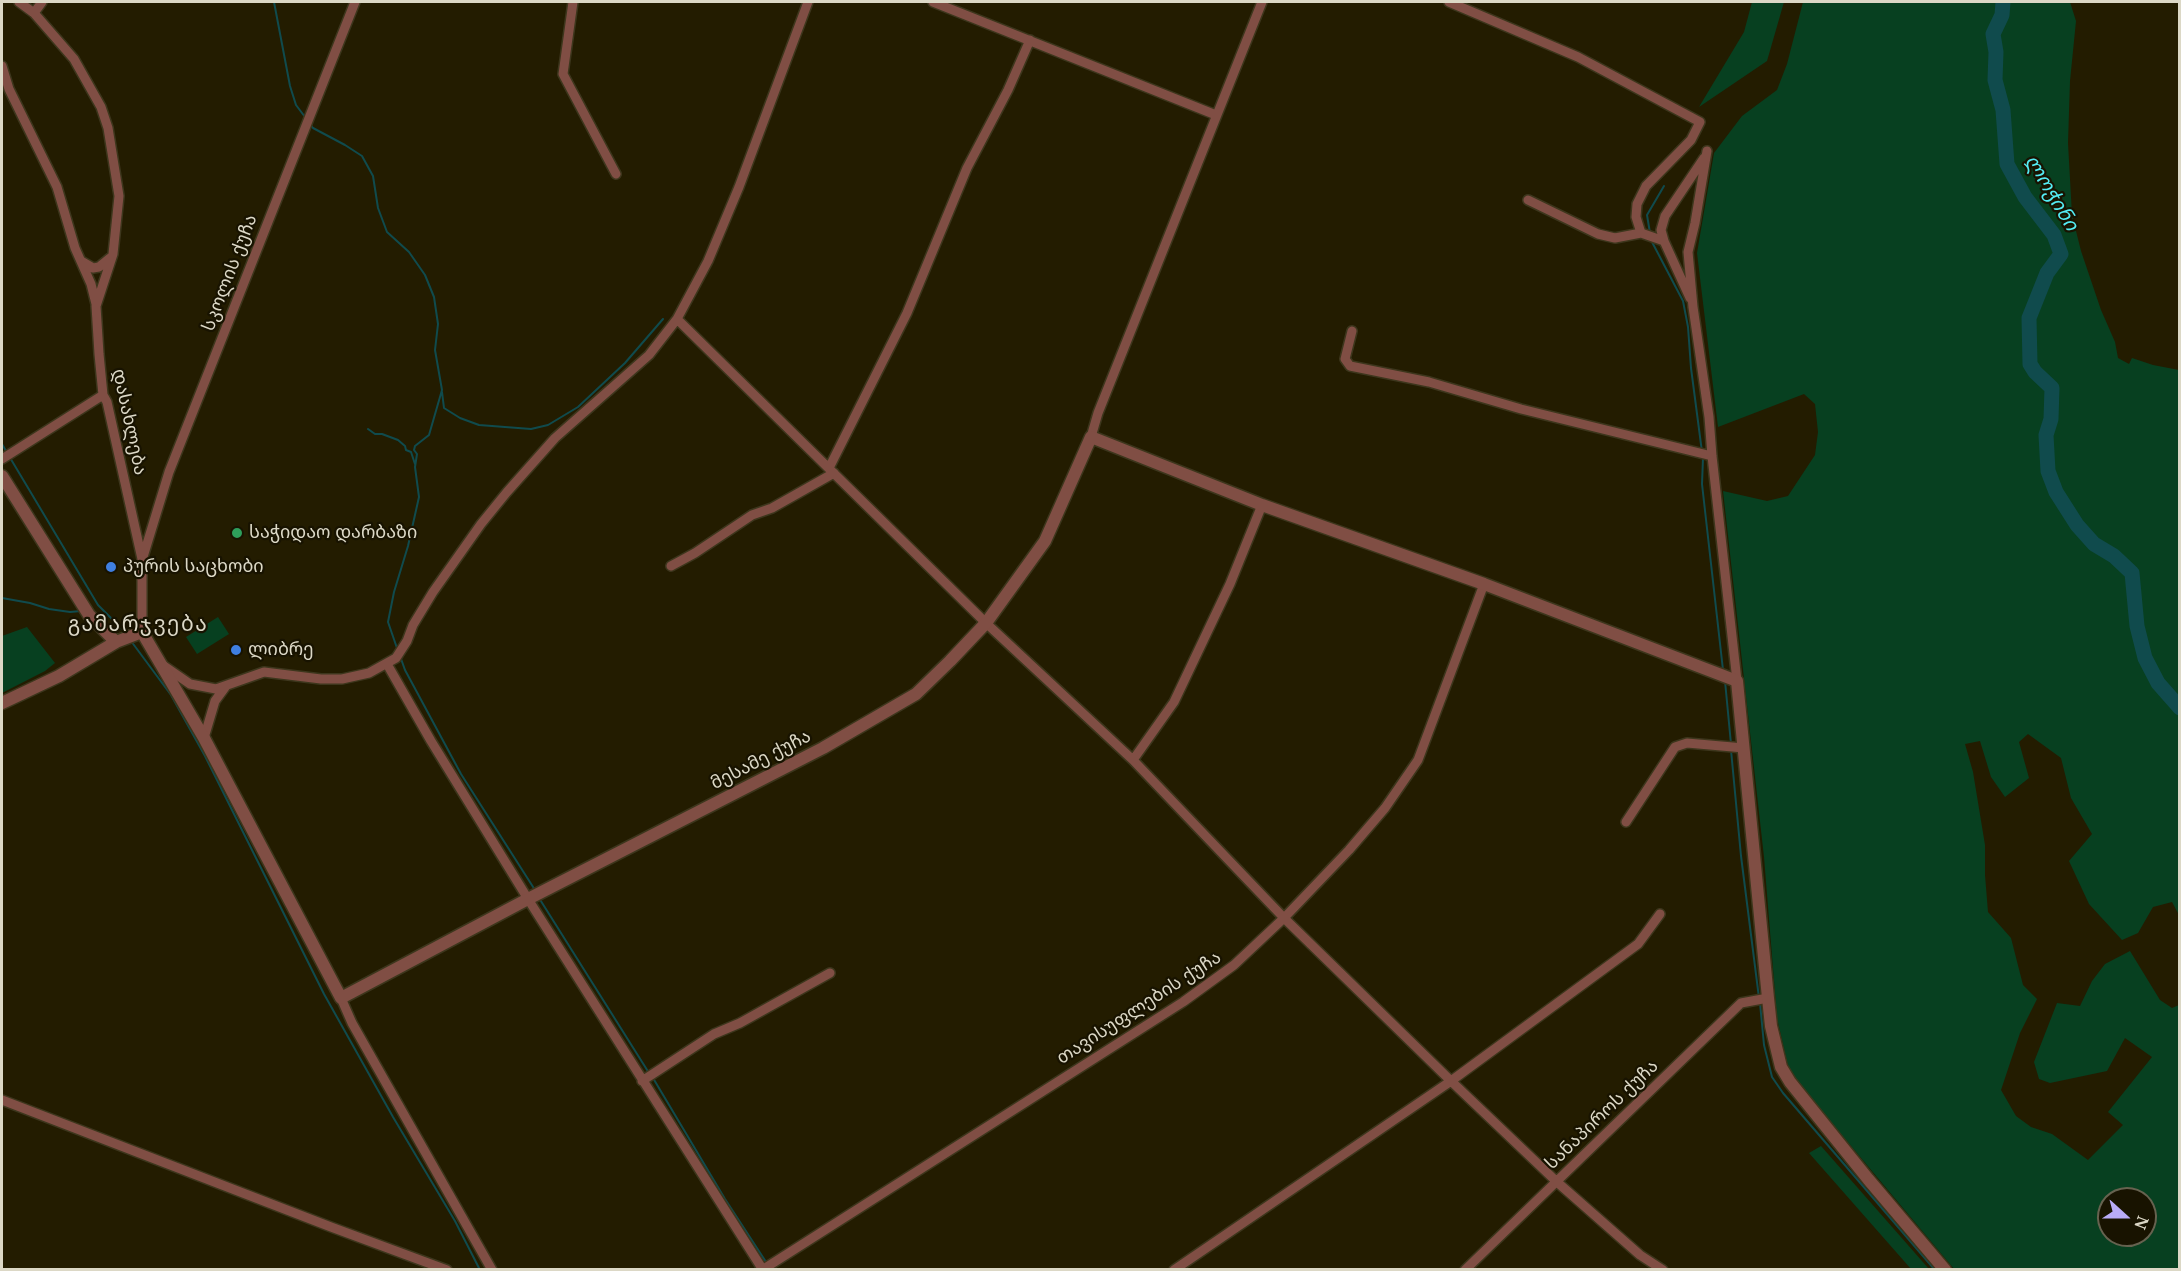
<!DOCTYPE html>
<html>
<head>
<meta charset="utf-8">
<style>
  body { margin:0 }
  #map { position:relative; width:2181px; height:1271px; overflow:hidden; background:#231c00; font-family:"Noto Serif",serif }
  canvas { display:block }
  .frame { position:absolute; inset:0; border:3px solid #dcd8c6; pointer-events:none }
  .north { position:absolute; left:2097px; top:1187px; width:60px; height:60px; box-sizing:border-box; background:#181300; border:2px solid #66624f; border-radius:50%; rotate:111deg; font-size:16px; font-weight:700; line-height:24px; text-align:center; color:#dcd8c6 }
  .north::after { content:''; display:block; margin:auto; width:21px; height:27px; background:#b8abf7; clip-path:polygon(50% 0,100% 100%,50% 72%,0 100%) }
</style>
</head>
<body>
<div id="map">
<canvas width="2181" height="1271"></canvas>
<div class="frame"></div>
<div class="north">N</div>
</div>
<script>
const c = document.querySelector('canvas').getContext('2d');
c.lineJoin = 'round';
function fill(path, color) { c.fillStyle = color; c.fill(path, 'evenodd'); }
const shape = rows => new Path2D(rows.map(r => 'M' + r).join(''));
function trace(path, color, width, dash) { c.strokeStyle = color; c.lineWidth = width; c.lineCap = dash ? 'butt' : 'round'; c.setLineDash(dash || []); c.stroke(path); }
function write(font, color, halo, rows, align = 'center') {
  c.font = font + ' "Noto Serif","Noto Sans Georgian",serif'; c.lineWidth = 4.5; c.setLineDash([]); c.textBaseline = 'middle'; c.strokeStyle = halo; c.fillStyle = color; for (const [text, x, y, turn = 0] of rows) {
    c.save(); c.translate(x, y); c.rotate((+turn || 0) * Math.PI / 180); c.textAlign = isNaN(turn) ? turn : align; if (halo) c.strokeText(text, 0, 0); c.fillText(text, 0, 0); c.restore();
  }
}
fill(shape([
  [1752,2,1784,2,1767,61,1699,107,1744,32],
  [1803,2,2070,2,2076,21,2070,81,2068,143,2072,215,2081,251,2101,310,2115,342,2118,358,2129,364,2132,358,2153,365,2179,370,2179,915,2172,902,2153,907,2138,933,2122,940,2089,904,2069,861,2092,834,2071,798,2061,758,2028,734,2019,742,2029,778,2005,797,1991,777,1980,741,1965,744,1973,772,1985,845,1985,875,1988,912,2011,938,2023,985,2037,999,2020,1033,2001,1090,2016,1116,2031,1127,2052,1134,2088,1160,2123,1125,2108,1112,2152,1057,2125,1038,2107,1071,2050,1083,2039,1079,2034,1062,2057,1003,2080,1006,2092,981,2105,964,2130,951,2160,1000,2172,1008,2179,1005,2179,1269,1954,1269,1799,1084,1788,1066,1777,1018,1764,857,1723,491,1767,501,1788,496,1815,455,1818,432,1815,404,1804,394,1718,427,1697,253,1714,153,1742,116,1777,90,1787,64],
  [2109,1199,2145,1199,2145,1235,2109,1235],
  [218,617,229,634,197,654,186,637],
  [27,627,55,663,45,671,2,693,2,636],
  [1821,1146,1929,1269,1911,1269,1809,1153]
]), '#074020');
trace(shape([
  [274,2,290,86,296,105,305,117],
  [310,124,313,128,345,145,362,156,373,176,378,208,387,232,409,252,425,275,434,297,438,324,435,350,442,390,429,435,415,446,414,450,417,454,415,467,419,497,408,546,394,592,388,622,398,651],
  [1650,233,1647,215,1664,186],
  [1652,242,1683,301,1688,327,1691,368,1702,452],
  [442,392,444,408,460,418,479,425,531,429,548,425,578,407,625,363,663,319],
  [368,429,375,434,382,434,398,440,405,446,406,450,411,452,415,464],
  [2,444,6,451],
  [9,456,98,605,126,633],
  [1703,458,1702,484,1723,670],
  [2,598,30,603,49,609,70,612,81,611],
  [131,641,171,695,205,756,324,994,393,1117,455,1221,480,1270],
  [400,656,405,670,461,774,535,890],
  [1725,681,1731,744],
  [1731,750,1741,856,1759,998],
  [539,898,649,1073],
  [1760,1003,1764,1045,1772,1077,1783,1093,1935,1270],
  [653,1078,725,1199,768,1265]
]), '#104b4d', 2);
trace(shape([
  [2003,2,2002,15,1993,34,1996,52,1995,80,2003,110,2007,164,2025,197,2054,235,2061,254,2047,273,2029,318,2030,364,2035,372,2052,388,2051,419,2046,435,2048,471,2056,492,2077,525,2094,544,2114,556,2132,573,2137,626,2145,658,2158,683,2180,708]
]), '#104b4d', 15);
const minor = shape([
  [19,2,34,13,74,59,101,107,108,128,119,196,113,254,96,306,99,354,103,395,107,402,142,559,142,632],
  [573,2,563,74,616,174],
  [933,2,1216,115],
  [1449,2,1578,57,1700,122,1691,140,1646,186,1637,204,1636,217,1641,233,1664,241,1690,298],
  [34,13,42,2],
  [2,66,9,89,57,187,75,248,91,284,96,304],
  [1707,151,1695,223,1688,252,1693,307,1709,417,1712,456,1737,681],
  [1528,200,1598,234,1615,238,1641,233],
  [1664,241,1661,230,1665,216,1704,158],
  [81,261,93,268,99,267,110,258],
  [677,319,986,623,1133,760,1284,918,1451,1081,1557,1182,1640,1255,1663,1270],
  [1352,331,1345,359,1350,366,1429,382,1521,409,1712,456],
  [1091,437,1098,413,1262,2],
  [2,459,103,395],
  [829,468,907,313,967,168,1008,90,1030,40],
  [143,557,169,472,355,2],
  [671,566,695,553,752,515,772,508,834,473],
  [387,664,431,741,528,899,763,1270],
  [164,666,190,684,216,689,264,672,321,679,342,679,369,673,396,658,407,641,413,625,433,592,481,524,507,492,555,438,649,355,677,319,708,261,739,187,808,2],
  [204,738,215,701,226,686],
  [1133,760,1174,702,1230,584,1262,505],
  [1626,822,1675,747,1687,743,1744,748],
  [341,998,352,1023,492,1270],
  [642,1081,714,1034,740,1023,830,973],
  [2,1100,331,1227,447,1270],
  [762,1270,1183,1002,1234,965,1284,918,1349,850,1385,808,1418,760,1484,584],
  [1174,1270,1451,1081,1638,944,1660,914],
  [1465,1270,1741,1003,1768,998]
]);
const tertiary = shape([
  [2,476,89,615,116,642],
  [2,703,59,676,116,642,142,632,204,738,341,998,528,899,823,748,916,694,950,661,986,623,1045,541,1091,437,1262,505,1484,584,1737,681,1768,998,1771,1026,1781,1067,1790,1082,1868,1179,1945,1270]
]);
trace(minor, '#3d361c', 12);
trace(tertiary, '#3d361c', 15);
trace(minor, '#804e44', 9);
trace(tertiary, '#804e44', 12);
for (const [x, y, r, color] of [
  [237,533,6,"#2e9e5b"],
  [111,567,6,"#3f7fe0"],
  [236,650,6,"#3f7fe0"]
]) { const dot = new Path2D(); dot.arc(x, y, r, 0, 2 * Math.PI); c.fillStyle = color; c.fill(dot); trace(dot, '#181300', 2); }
write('18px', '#dcd8c6', '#181300', [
  ["სკოლის ქუჩა",230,273,-69],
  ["დასახლება",129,422,78],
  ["მესამე ქუჩა",761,760,-27],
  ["თავისუფლების ქუჩა",1139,1008,-33],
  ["სანაპიროს ქუჩა",1602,1115,-44]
]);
write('18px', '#dcd8c6', '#181300', [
  ["საჭიდაო დარბაზი",249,533],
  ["პურის საცხობი",123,567],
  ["ლიბრე",248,650]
], 'left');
write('italic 20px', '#54ecf3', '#181300', [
  ["ლოჭინი",2051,193,59]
]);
c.letterSpacing = '1.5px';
write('21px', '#dcd8c6', '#181300', [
  ["გამარჯვება",138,625]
]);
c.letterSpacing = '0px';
</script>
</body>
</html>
